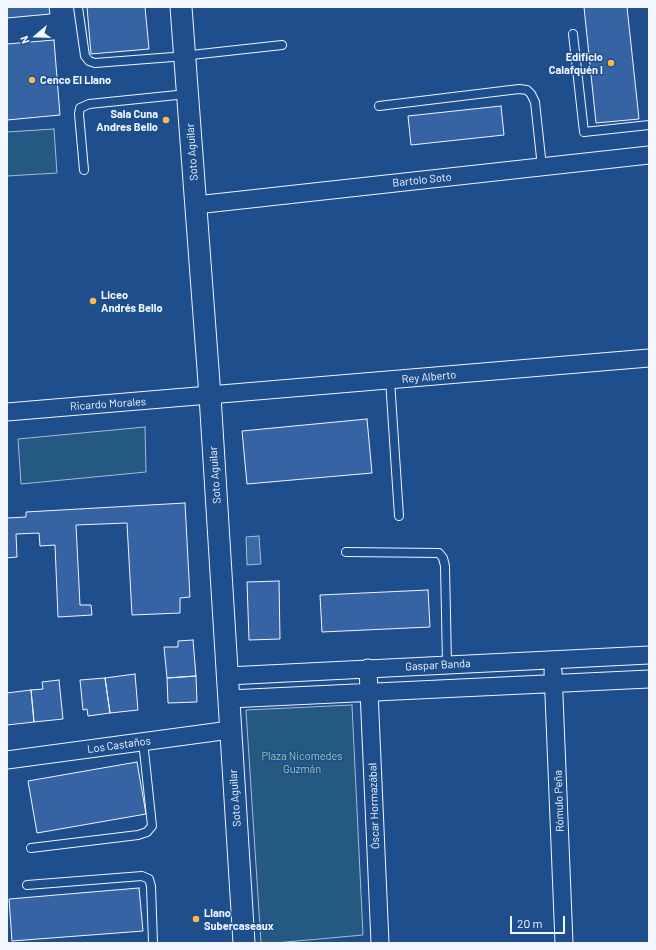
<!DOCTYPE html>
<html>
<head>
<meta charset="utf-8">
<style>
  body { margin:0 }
  #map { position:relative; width:656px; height:950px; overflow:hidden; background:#1f4e8c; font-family:Barlow,sans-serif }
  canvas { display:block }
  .frame { position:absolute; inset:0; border:8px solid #f2f6ff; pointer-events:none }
  .north { position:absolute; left:16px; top:16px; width:40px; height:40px; -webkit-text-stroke:3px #1f4e8c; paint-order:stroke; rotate:251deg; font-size:11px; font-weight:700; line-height:16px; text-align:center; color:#f2f6ff }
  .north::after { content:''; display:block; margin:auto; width:14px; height:18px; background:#f2f6ff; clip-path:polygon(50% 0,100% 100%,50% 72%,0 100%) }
  .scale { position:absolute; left:510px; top:916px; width:55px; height:18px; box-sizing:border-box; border:2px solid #f2f6ff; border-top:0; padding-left:5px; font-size:12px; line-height:14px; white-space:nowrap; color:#f2f6ff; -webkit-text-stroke:3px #1f4e8c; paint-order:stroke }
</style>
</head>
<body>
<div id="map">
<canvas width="656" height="950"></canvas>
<div class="frame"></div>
<div class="north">N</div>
<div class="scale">20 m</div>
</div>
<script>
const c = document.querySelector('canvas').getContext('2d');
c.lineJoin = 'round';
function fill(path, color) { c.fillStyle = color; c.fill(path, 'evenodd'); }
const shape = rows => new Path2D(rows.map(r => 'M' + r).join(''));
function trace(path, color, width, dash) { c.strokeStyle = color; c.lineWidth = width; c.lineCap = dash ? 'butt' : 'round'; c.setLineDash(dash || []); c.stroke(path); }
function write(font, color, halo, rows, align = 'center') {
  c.font = font + ' Barlow,sans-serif'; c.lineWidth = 3; c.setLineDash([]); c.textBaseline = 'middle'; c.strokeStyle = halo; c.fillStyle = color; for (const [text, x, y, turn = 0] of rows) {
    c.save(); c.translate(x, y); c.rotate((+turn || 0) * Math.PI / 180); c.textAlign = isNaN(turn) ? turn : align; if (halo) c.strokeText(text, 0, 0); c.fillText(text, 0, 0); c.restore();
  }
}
const green = shape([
  [54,129,57,173,7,176,7,132,54,129],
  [145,427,146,472,21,484,18,439,145,427],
  [352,705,363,935,275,943,261,943,246,710,352,705]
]);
fill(green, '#245a82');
trace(green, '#a8bbd7', 1);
const water = shape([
  [259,536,261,564,247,565,246,537,259,536]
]);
fill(water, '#3b69a3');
trace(water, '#a8bbd7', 1);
const building = shape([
  [7,7,49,7,50,14,7,18,7,7],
  [87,7,145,7,149,49,91,54,87,7],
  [584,7,627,7,639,119,596,123,584,7],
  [54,40,60,115,7,120,7,44,54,40],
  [501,106,504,135,411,145,408,116,501,106],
  [367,419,372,473,247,484,242,431,367,419],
  [185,503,190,597,180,598,180,613,132,615,127,523,76,525,80,605,91,605,92,615,58,617,55,545,40,546,39,533,16,534,17,557,7,558,7,518,26,517,26,512,185,503],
  [279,581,280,639,249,640,247,582,279,581],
  [428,590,430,627,322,632,320,595,428,590],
  [193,640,196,676,167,678,164,647,178,647,178,641,193,640],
  [135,674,138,710,110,713,105,678,135,674],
  [196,676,197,702,168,703,167,678,196,676],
  [105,678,110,713,88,716,87,709,83,710,80,680,105,678],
  [59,680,63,719,34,722,31,690,43,689,42,682,59,680],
  [31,690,34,722,7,725,7,693,31,690],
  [137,762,146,814,37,833,28,781,137,762],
  [139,888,143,931,12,941,9,899,139,888]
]);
fill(building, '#3563a3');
trace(building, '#f2f6ff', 1);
const service = shape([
  [78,7,85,56,89,61,95,63,173,57,282,45],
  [573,34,584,132,649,125],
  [379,106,519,89,527,90,531,94,535,102,542,167],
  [84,170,79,114,80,108,89,104,187,94],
  [390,380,399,516],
  [346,552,439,553,443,558,445,566,447,664],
  [31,848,138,835,147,832,152,826,143,741],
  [27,885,142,876,149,879,151,886,153,943]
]);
const minor = shape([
  [196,205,649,155],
  [7,412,649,358],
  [368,668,380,943],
  [553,671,564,943],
  [227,676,649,655],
  [229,699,649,679],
  [7,760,230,730]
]);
const tertiary = shape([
  [181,7,210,396,244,943]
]);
trace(service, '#f2f6ff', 10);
trace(minor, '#f2f6ff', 19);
trace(tertiary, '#f2f6ff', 23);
trace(service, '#1f4e8c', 8);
trace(minor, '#1f4e8c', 17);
trace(tertiary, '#1f4e8c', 21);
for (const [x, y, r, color] of [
  [611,63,4,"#ffb74d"],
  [32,80,4,"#ffb74d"],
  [166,120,4,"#ffb74d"],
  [93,301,4,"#ffb74d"],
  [196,919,4,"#ffb74d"]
]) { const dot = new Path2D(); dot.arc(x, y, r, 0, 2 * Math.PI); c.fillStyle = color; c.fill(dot); trace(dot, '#1f4e8c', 1.5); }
write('bold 11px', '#f2f6ff', '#1f4e8c', [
  ["Edificio",603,57,"right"],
  ["Calafquén I",603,70,"right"],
  ["Cenco El Llano",40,80],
  ["Sala Cuna",158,114,"right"],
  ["Andres Bello",158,127,"right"],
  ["Liceo",101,295],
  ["Andrés Bello",101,308],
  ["Llano",204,913],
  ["Subercaseaux",204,926]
], 'left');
write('11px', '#f2f6ff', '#1f4e8c', [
  ["Soto Aguilar",192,152,-94],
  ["Bartolo Soto",422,180,-6],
  ["Rey Alberto",429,377,-5],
  ["Ricardo Morales",108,404,-4],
  ["Soto Aguilar",215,475,-94],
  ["Gaspar Banda",438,665,-3],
  ["Los Castaños",119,745,-8],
  ["Soto Aguilar",235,798,-94],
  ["Rómulo Peña",559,801,-92],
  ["Óscar Hormazábal",374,806,-92]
]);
write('11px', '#97c8a6', '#1f4e8c', [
  ["Plaza Nicomedes",302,756],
  ["Guzmán",302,769]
]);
</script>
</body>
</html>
